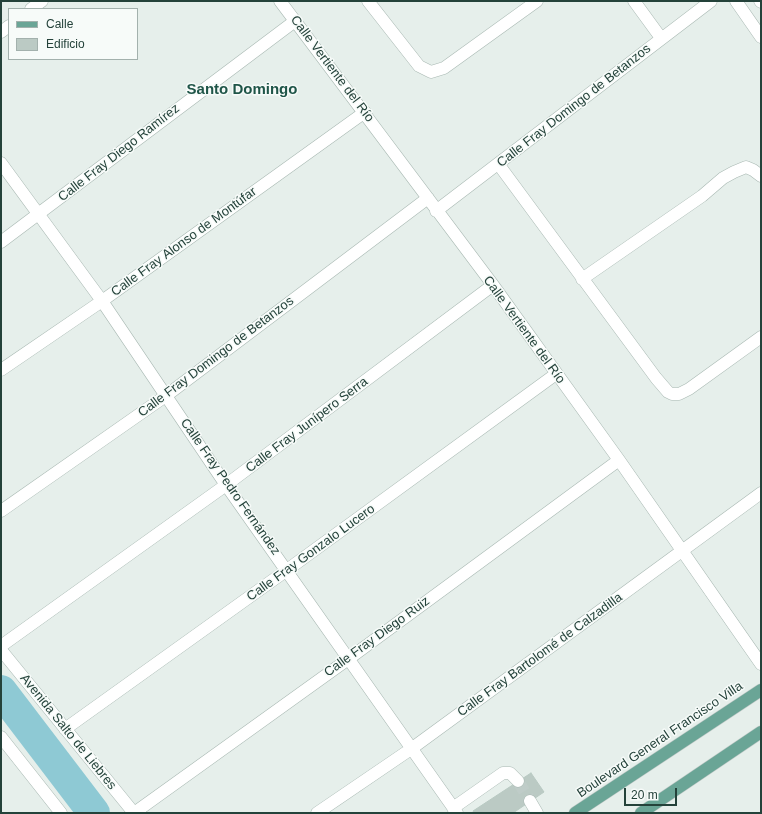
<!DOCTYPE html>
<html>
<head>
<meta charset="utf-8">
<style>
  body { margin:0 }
  #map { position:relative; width:762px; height:814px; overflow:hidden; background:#e6efeb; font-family:Arial,sans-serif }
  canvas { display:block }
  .frame { position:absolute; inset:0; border:2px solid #24423a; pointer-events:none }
  .legend { position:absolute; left:8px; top:8px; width:130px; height:52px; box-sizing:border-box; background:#f7fbf9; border:1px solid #a3b1ad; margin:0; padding:5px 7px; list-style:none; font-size:12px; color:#24423a }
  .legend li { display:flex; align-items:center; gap:8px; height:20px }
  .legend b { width:20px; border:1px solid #a3b1ad }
  .scale { position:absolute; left:624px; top:788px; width:53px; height:18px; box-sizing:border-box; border:2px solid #24423a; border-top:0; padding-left:5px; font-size:12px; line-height:14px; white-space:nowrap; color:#24423a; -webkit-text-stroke:3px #f7fbf9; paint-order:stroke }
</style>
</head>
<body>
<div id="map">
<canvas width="762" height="814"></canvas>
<div class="frame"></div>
<ul class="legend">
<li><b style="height:5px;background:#6aa596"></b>Calle</li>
<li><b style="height:11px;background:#bbcac4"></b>Edificio</li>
</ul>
<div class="scale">20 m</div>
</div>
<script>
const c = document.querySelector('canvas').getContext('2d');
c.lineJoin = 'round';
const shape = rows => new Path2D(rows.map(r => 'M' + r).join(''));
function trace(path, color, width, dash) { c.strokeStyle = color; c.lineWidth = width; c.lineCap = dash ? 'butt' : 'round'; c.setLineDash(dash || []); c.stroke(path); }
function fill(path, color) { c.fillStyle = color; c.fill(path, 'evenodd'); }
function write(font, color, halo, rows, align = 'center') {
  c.font = font + ' Arial,sans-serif'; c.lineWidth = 3; c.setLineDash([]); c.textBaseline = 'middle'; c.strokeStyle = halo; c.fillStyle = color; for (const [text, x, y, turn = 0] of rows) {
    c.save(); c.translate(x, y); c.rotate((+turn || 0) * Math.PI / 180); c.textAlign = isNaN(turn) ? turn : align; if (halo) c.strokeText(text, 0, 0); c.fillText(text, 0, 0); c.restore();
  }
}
trace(shape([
  [1,691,94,813]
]), '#8ec9d4', 32);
const building = shape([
  [531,773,544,792,513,813,474,813,473,811,531,773]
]);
fill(building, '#bbcac4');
trace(building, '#b8c9c2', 1);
trace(shape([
  [518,781,530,801]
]), '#bfccc8', 12, [12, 6]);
const minor = shape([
  [280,1,493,285,619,460,761,664],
  [368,1,419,66,431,72,444,68,537,1],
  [634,1,661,38],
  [736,1,761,37],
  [760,1,761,2],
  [31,9,42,1],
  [1,32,9,26],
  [1,163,102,301,226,485,457,813],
  [499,165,656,378,668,392,672,394,679,394,689,389,761,337],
  [436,211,711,1],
  [1,242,295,21],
  [582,279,702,196,723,178,734,172,746,167,753,170,761,176],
  [1,370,102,301,365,112],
  [1,511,167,395,428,198],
  [1,646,226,485,493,285],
  [1,650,134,813],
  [65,729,287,570,556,374],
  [1,737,61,813],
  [530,801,537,813],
  [453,808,503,773,510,773,518,781],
  [134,813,347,660,619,460],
  [317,813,411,749,761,493]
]);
const major = shape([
  [575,813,761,690],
  [641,813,761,732]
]);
trace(minor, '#a8b8b2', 13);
trace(major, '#c2cac8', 13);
trace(minor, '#fff', 12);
trace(major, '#6aa596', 12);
write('13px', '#24423a', '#f7fbf9', [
  ["Calle Vertiente del Río",332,69,53],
  ["Calle Fray Domingo de Betanzos",574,106,-38],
  ["Calle Fray Diego Ramírez",119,153,-38],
  ["Calle Fray Alonso de Montúfar",184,242,-36],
  ["Calle Vertiente del Río",524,330,54],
  ["Calle Fray Domingo de Betanzos",216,357,-37],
  ["Calle Fray Junípero Serra",307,425,-37],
  ["Calle Fray Pedro Fernández",230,487,55],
  ["Calle Fray Gonzalo Lucero",311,553,-36],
  ["Calle Fray Diego Ruiz",377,637,-36],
  ["Calle Fray Bartolomé de Calzadilla",540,655,-36],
  ["Avenida Salto de Liebres",68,732,51],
  ["Boulevard General Francisco Villa",660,740,-34]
]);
write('bold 15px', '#1f5548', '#f7fbf9', [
  ["Santo Domingo",242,90]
]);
</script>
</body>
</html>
